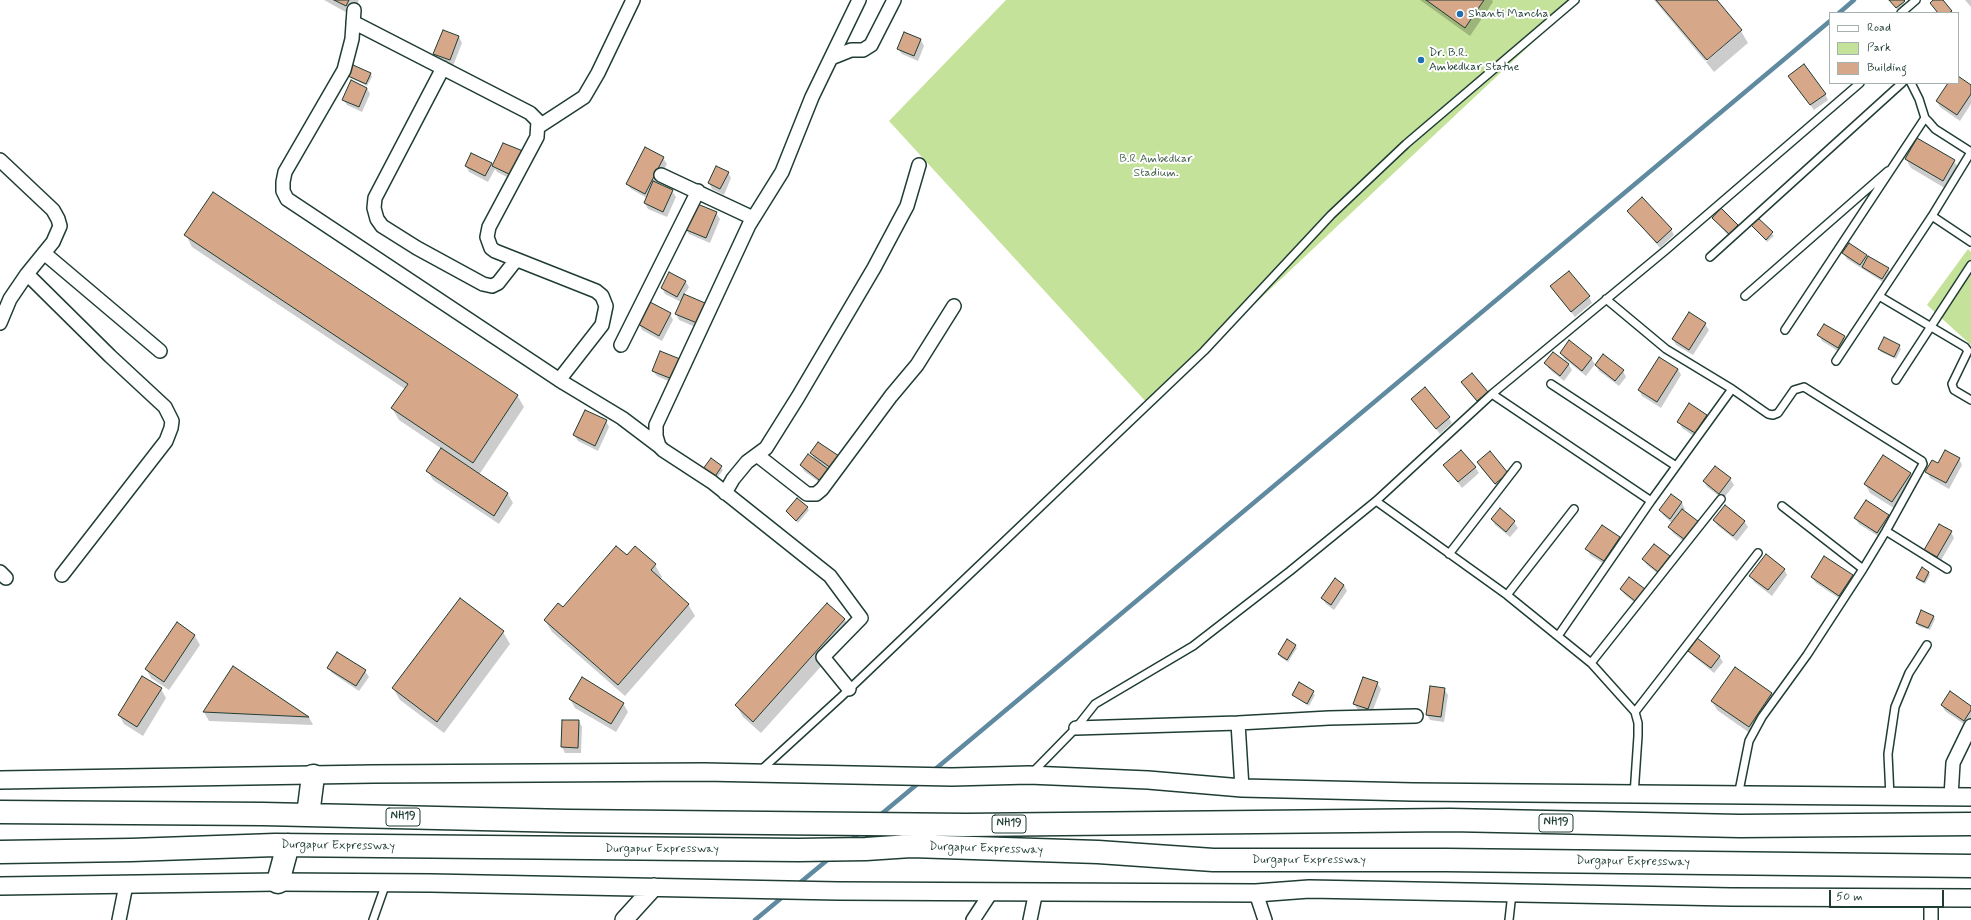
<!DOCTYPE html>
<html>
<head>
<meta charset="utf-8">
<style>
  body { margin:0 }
  #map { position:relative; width:1971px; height:920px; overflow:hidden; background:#fff; font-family:Mynerve,sans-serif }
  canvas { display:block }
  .legend { position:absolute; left:1829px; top:12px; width:130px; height:72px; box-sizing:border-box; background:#fff; border:1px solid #a5b1ae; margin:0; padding:5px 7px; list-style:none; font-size:12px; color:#1f3d34 }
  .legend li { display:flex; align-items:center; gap:8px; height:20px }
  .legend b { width:20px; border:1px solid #a5b1ae }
  .scale { position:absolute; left:1829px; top:890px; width:115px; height:18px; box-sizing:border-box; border:2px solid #1f3d34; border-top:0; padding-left:5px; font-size:12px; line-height:14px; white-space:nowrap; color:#1f3d34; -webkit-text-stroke:3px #fff; paint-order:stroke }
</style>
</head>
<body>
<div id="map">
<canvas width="1971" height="920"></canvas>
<ul class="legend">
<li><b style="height:5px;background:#fff"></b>Road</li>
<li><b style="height:11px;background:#c5e29a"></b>Park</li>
<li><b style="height:11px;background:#d7a789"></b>Building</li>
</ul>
<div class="scale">50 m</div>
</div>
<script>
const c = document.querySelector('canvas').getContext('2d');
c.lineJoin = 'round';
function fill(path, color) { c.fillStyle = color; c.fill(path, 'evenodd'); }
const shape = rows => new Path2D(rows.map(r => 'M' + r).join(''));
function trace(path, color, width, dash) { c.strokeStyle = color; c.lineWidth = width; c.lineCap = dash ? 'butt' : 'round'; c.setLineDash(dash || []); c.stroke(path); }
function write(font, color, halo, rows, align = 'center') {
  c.font = font + ' Mynerve,sans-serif'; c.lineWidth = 4; c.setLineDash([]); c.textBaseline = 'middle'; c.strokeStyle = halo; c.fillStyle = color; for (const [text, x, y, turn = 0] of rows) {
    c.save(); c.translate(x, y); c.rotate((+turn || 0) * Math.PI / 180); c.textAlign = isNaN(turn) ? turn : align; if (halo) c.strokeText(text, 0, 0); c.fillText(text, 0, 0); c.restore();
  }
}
fill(shape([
  [1006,0,1578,0,1148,404,889,121],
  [1968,249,1971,252,1971,345,1927,305]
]), '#c5e29a');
fill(shape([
  [324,0,359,0,351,15],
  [1420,0,1492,0,1493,2,1470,36],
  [1654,0,1715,0,1741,30,1705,61],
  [1889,0,1903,0,1905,4,1898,10],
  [1965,0,1971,0,1971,7],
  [443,31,459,37,462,43,453,66,438,60,434,54],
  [1741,31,1748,43,1714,72,1706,62],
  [921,40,924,46,918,61,902,54,898,49],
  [354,66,371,74,372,77,367,86,351,78,349,76],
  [1789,76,1825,94,1828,100,1814,110],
  [1958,78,1971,86,1971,104,1960,121,1940,107,1937,101,1949,83,1958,83],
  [367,88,370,94,362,112,347,105,343,99],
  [504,144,515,181,497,172,495,169,488,182,469,172,466,166,491,164,493,167],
  [663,158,667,164,656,184,672,191,676,197,667,217,648,209,645,203,647,198,631,189,627,184],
  [1906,159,1954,161,1960,170,1948,190,1911,168],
  [728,172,731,178,724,195,712,189,709,183],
  [1628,211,1671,229,1674,235,1660,248],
  [716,213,720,219,710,243,689,234,685,228],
  [1713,218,1737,225,1741,231,1732,240],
  [1757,218,1774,236,1767,242,1751,224],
  [186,235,517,395,524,407,479,475,508,494,513,503,499,524,433,480,428,471,442,449,399,420,392,408,405,389,192,247],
  [1843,253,1866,255,1868,259,1888,269,1891,274,1886,284,1847,259],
  [685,281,689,287,684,295,705,304,708,309,700,329,679,320,676,314,681,302,665,294,662,288],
  [1551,287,1589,297,1592,303,1575,317],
  [1689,313,1705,324,1709,330,1693,355,1676,345,1673,339],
  [670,314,673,320,662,341,642,330,639,324],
  [1819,335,1844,337,1847,343,1841,353,1822,341],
  [1899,346,1901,349,1896,359,1881,352,1879,349],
  [661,353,675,384,657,376,653,371],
  [1561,353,1591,358,1595,364,1586,376,1566,360,1572,370,1564,381,1549,369,1545,363,1567,363],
  [1596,365,1623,371,1626,377,1619,386,1599,371],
  [1678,369,1681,375,1661,408,1642,396,1639,390],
  [1462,383,1487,393,1490,398,1481,406],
  [1413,399,1449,418,1452,423,1440,434],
  [1706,415,1709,421,1698,439,1682,428,1679,422],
  [606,421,609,427,598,451,578,441,574,435],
  [811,453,838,457,827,488,804,471,801,465,815,460],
  [711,459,723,470,713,483],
  [1959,459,1962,465,1949,489,1930,478,1927,472,1938,464],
  [1478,462,1507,473,1499,489,1481,468],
  [1444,465,1475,467,1479,473,1462,488],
  [1715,467,1730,479,1734,485,1723,499,1707,487,1704,481],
  [1910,473,1915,482,1897,510,1870,493,1865,484],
  [1672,495,1682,503,1685,509,1683,511,1699,523,1702,529,1689,546,1673,533,1669,527,1672,523,1664,516,1660,510],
  [807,508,809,510,798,523,787,512],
  [1888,516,1891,522,1881,538,1859,524,1855,518],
  [1492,519,1514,522,1518,528,1510,537,1495,525],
  [1714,520,1744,521,1748,527,1737,541,1718,526],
  [1951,532,1954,538,1940,562,1928,556,1925,550],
  [1619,538,1622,544,1607,566,1590,555,1587,549],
  [1654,545,1669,557,1673,563,1662,577,1647,565,1643,559],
  [627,557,655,565,662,577,660,580,688,604,695,616,625,696,552,632,545,620,563,609],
  [1784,569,1787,575,1772,596,1754,582,1751,576],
  [1928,572,1930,575,1925,584,1918,580,1917,578],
  [1852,576,1855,581,1843,601,1816,583,1812,577],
  [1344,585,1347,591,1334,610,1326,604,1322,598],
  [1621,589,1644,589,1647,595,1639,606,1625,595],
  [827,604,845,620,852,632,761,733,743,717,736,705],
  [1933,616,1935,619,1930,630,1918,626,1917,623],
  [177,624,195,636,200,645,169,690,151,678,146,669],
  [503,632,510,644,444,733,400,700,393,688],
  [1295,646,1297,648,1288,662,1280,657,1279,654],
  [1689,651,1719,656,1723,662,1714,673,1693,656],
  [234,668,309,717,313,725,209,721,204,712],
  [328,668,365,671,369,677,359,691,332,673],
  [1377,683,1381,689,1371,715,1358,710,1354,704],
  [1300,684,1315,695,1309,706,1293,695],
  [161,689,166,698,143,736,124,724,119,715],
  [1444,689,1448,695,1444,722,1430,720,1427,715],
  [1772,693,1777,702,1754,736,1717,710,1712,701],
  [570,699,623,703,628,712,616,732,575,708],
  [1942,705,1971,707,1971,720,1967,726,1945,711],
  [563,721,579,721,582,727,581,753,565,753,562,747]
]), '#0003');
trace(shape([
  [1839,13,1854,0],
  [933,771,1830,21],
  [879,816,921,781],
  [849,842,861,831],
  [796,886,831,857],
  [755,920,785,895]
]), '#608aa0', 4.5);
const building = shape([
  [334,0,349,0,346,6,334,0],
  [1426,0,1484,0,1465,28,1426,0],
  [1656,0,1717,0,1742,30,1707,60,1656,0],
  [1889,0,1904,0,1905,1,1896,8,1889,0],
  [1933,0,1943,0,1952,11,1949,13,1938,13,1930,3,1933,0],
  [443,30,459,36,450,60,433,54,443,30],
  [904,32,921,39,914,56,897,49,904,32],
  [1804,64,1826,94,1810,105,1788,76,1804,64],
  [353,65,371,73,366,84,348,76,353,65],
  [1958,76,1971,85,1971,94,1957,115,1936,101,1948,83,1958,83,1958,76],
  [351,80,367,88,359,107,342,100,351,80],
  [1917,138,1955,160,1943,181,1905,159,1917,138],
  [503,143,523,151,511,175,492,166,503,143],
  [645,147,664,157,645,194,626,184,645,147],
  [471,153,492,163,485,176,465,166,471,153],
  [716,166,729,172,720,189,708,183,716,166],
  [653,181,673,190,663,212,644,203,653,181],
  [213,192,518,395,473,463,391,408,408,384,184,235,213,192],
  [1642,197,1672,229,1657,243,1627,211,1642,197],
  [695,203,717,212,706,238,684,229,695,203],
  [1721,208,1738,225,1729,234,1712,218,1721,208],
  [1757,217,1773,232,1766,240,1750,224,1757,217],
  [1849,243,1867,255,1860,265,1842,253,1849,243],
  [1868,256,1889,268,1882,279,1862,267,1868,256],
  [1569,271,1590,296,1571,312,1550,286,1569,271],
  [669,272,686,281,677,297,661,288,669,272],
  [684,294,705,303,697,323,675,314,684,294],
  [650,302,671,313,659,336,638,324,650,302],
  [1689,312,1706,323,1689,350,1672,339,1689,312],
  [1824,324,1845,336,1838,348,1817,335,1824,324],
  [1884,337,1900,345,1894,357,1878,349,1884,337],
  [1569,340,1592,358,1582,371,1560,353,1569,340],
  [660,351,680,359,672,379,652,371,660,351],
  [1553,352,1569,364,1560,376,1544,363,1553,352],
  [1603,354,1624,370,1615,381,1595,365,1603,354],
  [1659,357,1678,369,1657,402,1638,390,1659,357],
  [1472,373,1488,392,1477,401,1461,382,1472,373],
  [1425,387,1450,417,1436,429,1411,399,1425,387],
  [1689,403,1707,415,1695,433,1677,422,1689,403],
  [585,410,607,420,595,446,573,435,585,410],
  [818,442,839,456,831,468,810,453,818,442],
  [441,448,508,493,494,516,426,471,441,448],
  [1461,450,1476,467,1458,482,1443,465,1461,450],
  [1945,450,1960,458,1946,483,1925,472,1932,460,1938,463,1945,450],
  [1490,451,1508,473,1495,484,1477,462,1490,451],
  [808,454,832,472,823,483,800,465,808,454],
  [1883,455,1911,473,1892,502,1864,484,1883,455],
  [711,458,722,466,712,481,700,473,711,458],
  [1715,466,1731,478,1719,494,1703,481,1715,466],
  [1671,494,1682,502,1670,519,1659,510,1671,494],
  [797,498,808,507,796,521,786,511,797,498],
  [1866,500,1889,515,1877,533,1854,518,1866,500],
  [1725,505,1745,521,1733,536,1713,520,1725,505],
  [1500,508,1515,521,1506,532,1491,519,1500,508],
  [1682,509,1699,522,1685,540,1668,527,1682,509],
  [1939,524,1952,531,1937,557,1924,550,1939,524],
  [1602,525,1620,537,1604,561,1585,549,1602,525],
  [1654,544,1670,556,1658,572,1642,559,1654,544],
  [616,546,627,555,635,546,656,564,651,570,689,604,618,685,544,620,558,603,563,607,616,546],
  [1766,554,1785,569,1768,590,1749,576,1766,554],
  [1824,556,1853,575,1839,596,1811,577,1824,556],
  [1922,567,1929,572,1924,582,1916,578,1922,567],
  [1629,577,1645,589,1635,601,1620,589,1629,577],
  [1335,578,1344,585,1331,605,1321,598,1335,578],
  [460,598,504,631,437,722,392,688,460,598],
  [827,603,845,619,753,722,735,705,827,603],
  [1921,610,1934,616,1928,628,1916,623,1921,610],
  [177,622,195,635,164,682,145,669,177,622],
  [1697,638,1720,656,1711,668,1688,651,1697,638],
  [1287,639,1296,645,1287,660,1278,654,1287,639],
  [337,652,366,670,356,686,327,668,337,652],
  [233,666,309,717,203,712,233,666],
  [1735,667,1772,693,1749,727,1711,701,1735,667],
  [142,676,162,688,137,727,118,715,142,676],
  [582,677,624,703,611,724,569,699,582,677],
  [1363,677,1378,682,1368,709,1353,704,1363,677],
  [1299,682,1314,691,1307,704,1292,695,1299,682],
  [1430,686,1445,688,1441,717,1426,715,1430,686],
  [1950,691,1971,706,1971,710,1964,721,1941,705,1950,691],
  [562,720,579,720,578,748,561,747,562,720]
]);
fill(building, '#d7a789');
trace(building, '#1f3d34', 1);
const service = shape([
  [1901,13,1916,0],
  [1911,83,1919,99,1925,118,1929,122,1935,129,1971,152],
  [1932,216,1971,242],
  [1710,257,1902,83],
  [1745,296,1888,171],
  [1879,296,1965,347,1968,351,1952,384,1954,390,1971,400],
  [1606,299,1666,349,1732,389,1768,414,1773,415,1778,413,1794,390,1804,387,1922,461,1923,464,1886,531,1863,569,1807,655,1762,717,1749,741,1738,796],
  [1785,330,1925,118],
  [1836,361,1932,216,1971,152],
  [1896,380,1971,265],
  [1551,384,1676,466],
  [1492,394,1651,501],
  [1376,501,1507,595,1591,663,1635,712,1638,723,1638,736,1634,795],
  [1782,506,1863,569],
  [1886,531,1947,569],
  [1449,554,1517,466],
  [1507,595,1574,509],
  [1558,636,1651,501,1732,389],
  [1591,663,1721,499],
  [1635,712,1758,553],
  [760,771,841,697,1204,351,1331,215,1406,144,1575,0],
  [1031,774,1076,728,1095,704,1193,646,1290,571,1376,501,1492,394,1666,250,1860,83],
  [1890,797,1888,754,1895,707,1909,673,1927,645],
  [373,920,386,883],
  [1509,920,1512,893]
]);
const minor = shape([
  [354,10,352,39,344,70,285,172,283,182,283,191,287,199,564,383,622,418,659,446],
  [353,22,530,113,538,121,537,137,489,227,487,237,491,248,495,251,596,291,602,296,606,306,602,325,559,380],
  [831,58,851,50,863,50,871,45,894,0],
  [443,68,375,198,374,208,377,219,382,226,417,248,483,284,492,286,498,283,516,260],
  [538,127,584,97,598,73,633,0],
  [0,160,53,210,58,219,60,226,53,242,27,274,10,299,0,323],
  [661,175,753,218],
  [44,253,160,351],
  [27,274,110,356,165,407,172,421,171,428,166,441,62,575],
  [621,345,698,191],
  [757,455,807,494,816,494,822,489,891,396,917,365,954,306],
  [725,493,733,479,747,462,766,448,798,397,874,268,907,206,919,165],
  [0,572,6,578],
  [849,689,823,657,861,618,830,576,712,482,663,450,659,446,656,436,656,425,749,225,782,172,812,97,859,0],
  [1238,723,1242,788],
  [1076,728,1238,723,1329,718,1416,716],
  [1951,797,1953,763,1971,726],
  [1256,893,1265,920],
  [1931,898,1931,920],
  [119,920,126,885],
  [973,920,992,891],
  [1030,920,1036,891]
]);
const tertiary = shape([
  [0,780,373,774,704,772,952,777,1029,775,1148,780,1242,788,1413,792,1971,797],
  [0,886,278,882,431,883,838,891,1256,893,1309,889,1731,897,1971,898],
  [624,920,654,887]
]);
const trunk = shape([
  [0,812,263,814,568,821,966,825,1450,820,1740,826,1971,824],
  [308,815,313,776],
  [0,852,131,850,275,845,798,850,866,849,911,846,1098,852,1213,860,1446,860,1971,866],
  [278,882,288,845]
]);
trace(service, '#1f3d34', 10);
trace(minor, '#1f3d34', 16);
trace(tertiary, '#1f3d34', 20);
trace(trunk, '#1f3d34', 25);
trace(service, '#fff', 7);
trace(minor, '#fff', 13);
trace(tertiary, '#fff', 17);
trace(trunk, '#fff', 22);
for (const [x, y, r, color] of [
  [1460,14,4,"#1f6fb2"],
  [1421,60,4,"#1f6fb2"]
]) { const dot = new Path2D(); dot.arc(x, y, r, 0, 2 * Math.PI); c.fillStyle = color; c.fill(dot); trace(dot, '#fff', 1.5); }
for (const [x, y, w] of [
  [403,817,34],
  [1556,823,34],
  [1009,824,34]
]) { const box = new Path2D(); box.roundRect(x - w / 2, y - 9, w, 18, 3); c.fillStyle = '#fff'; c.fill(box); trace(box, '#1f3d34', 1); }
write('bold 11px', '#1f3d34', null, [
  ["NH19",403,817],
  ["NH19",1556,823],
  ["NH19",1009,824]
]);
write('12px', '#1f3d34', '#fff', [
  ["Shanti Mancha",1468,14],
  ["Dr. B.R.",1429,53],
  ["Ambedkar Statue",1429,67]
], 'left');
write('12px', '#405e48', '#fff', [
  ["B.R Ambedkar",1156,159],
  ["Stadium.",1156,173]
]);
write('12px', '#1f3d34', '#fff', [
  ["Durgapur Expressway",338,846,1],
  ["Durgapur Expressway",662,849],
  ["Durgapur Expressway",986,849,2],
  ["Durgapur Expressway",1309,860],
  ["Durgapur Expressway",1633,862,1]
]);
</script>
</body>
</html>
